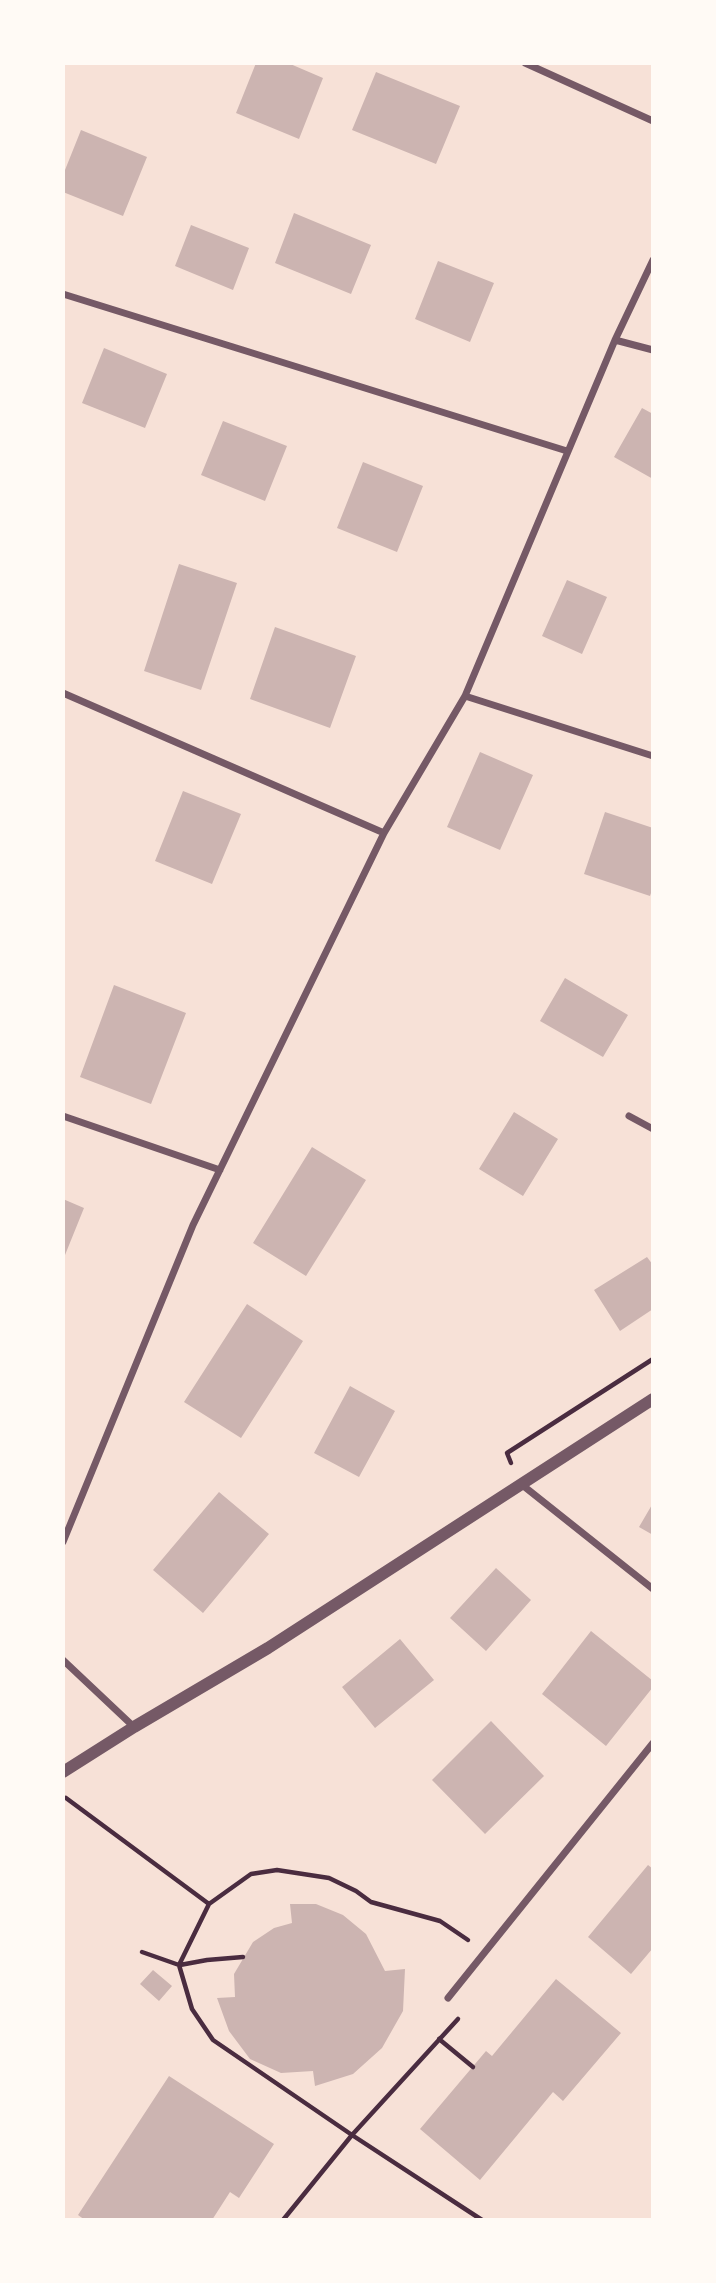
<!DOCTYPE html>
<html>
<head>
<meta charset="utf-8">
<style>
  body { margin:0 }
  #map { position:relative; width:716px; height:2283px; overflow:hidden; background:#f7e1d7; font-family:Manrope,sans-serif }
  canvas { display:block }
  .frame { position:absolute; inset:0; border:65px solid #fffaf5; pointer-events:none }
</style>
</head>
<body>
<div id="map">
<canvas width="716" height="2283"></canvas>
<div class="frame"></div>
</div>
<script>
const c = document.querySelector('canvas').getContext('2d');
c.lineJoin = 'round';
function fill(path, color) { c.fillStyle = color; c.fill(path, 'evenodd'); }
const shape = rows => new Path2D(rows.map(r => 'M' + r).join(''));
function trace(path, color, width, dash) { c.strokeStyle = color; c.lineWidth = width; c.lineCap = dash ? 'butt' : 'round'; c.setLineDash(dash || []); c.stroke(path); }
fill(shape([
  [256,63,288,63,323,78,299,139,236,113],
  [376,72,460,106,436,164,352,130],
  [81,130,147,157,123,216,63,192,63,175],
  [294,213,371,245,351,294,275,263],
  [191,225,249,248,233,290,175,266],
  [438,261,494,283,470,342,415,319],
  [104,348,167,374,145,428,82,403],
  [642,408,653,414,653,479,614,457],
  [223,421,287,446,265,501,201,475],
  [363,462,423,486,397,552,337,528],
  [179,564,237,583,201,690,144,671],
  [567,580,607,597,582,654,542,636],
  [275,627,356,656,330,728,250,699],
  [480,752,533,775,500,850,447,827],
  [183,791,241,814,212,884,155,861],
  [605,812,653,828,653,887,650,896,584,874],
  [565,978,628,1015,603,1057,540,1021],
  [114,985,186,1013,151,1104,80,1077],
  [514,1112,558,1139,523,1196,479,1169],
  [312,1147,366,1180,306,1276,253,1243],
  [63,1199,84,1208,63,1260],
  [647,1257,653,1265,653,1309,620,1331,594,1290],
  [247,1304,303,1341,241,1438,184,1402],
  [350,1386,395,1411,359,1477,314,1453],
  [219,1492,269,1534,203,1613,153,1570],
  [653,1503,653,1535,639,1527],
  [496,1568,531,1600,486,1651,450,1618],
  [591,1631,653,1681,653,1687,606,1746,542,1694],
  [400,1639,434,1680,375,1728,342,1687],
  [491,1721,544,1776,485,1834,432,1780],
  [648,1865,653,1869,653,1948,631,1974,588,1937],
  [290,1904,316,1904,343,1915,366,1934,385,1971,405,1969,403,2011,382,2048,353,2074,315,2086,313,2071,281,2073,250,2059,229,2031,217,1998,235,1997,234,1974,253,1942,274,1928,292,1923],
  [153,1970,172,1986,159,2001,140,1984],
  [556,1979,621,2033,563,2101,553,2092,480,2180,420,2129,486,2051,492,2056],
  [169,2076,274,2144,239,2198,230,2192,212,2220,85,2220,78,2215]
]), '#ccb4b1');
trace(shape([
  [511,1463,507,1453,653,1359],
  [66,1798,209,1904],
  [142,1952,179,1965,192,2009,213,2040,352,2135,482,2220],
  [179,1965,209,1904,251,1874,277,1870,329,1878,356,1891,371,1902,440,1921,468,1940],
  [180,1965,207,1960,243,1957],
  [439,2039,473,2067],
  [283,2220,352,2135,458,2019]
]), '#4a2c40', 4.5);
trace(shape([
  [525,63,653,121],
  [63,294,567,451],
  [615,340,653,350],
  [63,693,384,833],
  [465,696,653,756],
  [63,1116,220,1170],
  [629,1116,653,1129],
  [521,1484,653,1589],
  [63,1542,193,1225,384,833,465,696,615,340,653,260],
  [63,1660,134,1727],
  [448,1998,653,1743]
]), '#755966', 7);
trace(shape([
  [63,1772,134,1727,268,1648,653,1399]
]), '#755966', 12);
</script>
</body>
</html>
